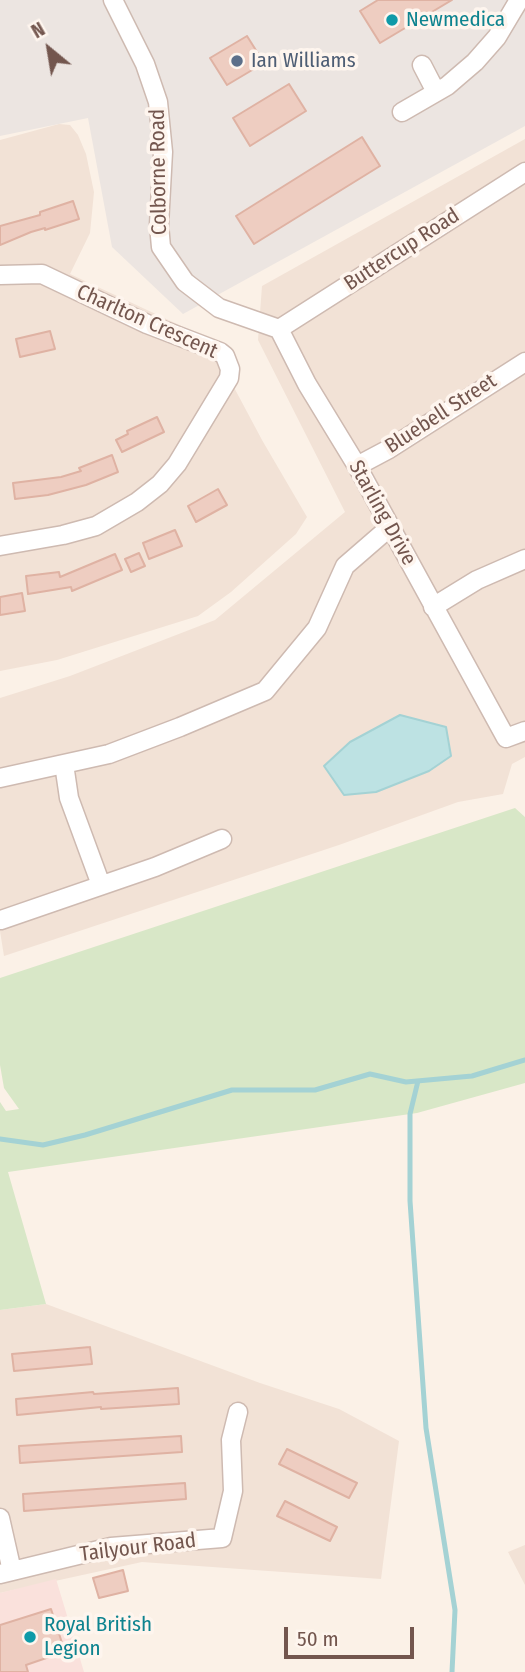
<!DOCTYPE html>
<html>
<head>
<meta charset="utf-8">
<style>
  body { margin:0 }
  #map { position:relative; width:525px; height:1672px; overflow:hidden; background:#fbf1e7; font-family:"Fira Sans Condensed",sans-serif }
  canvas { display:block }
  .north { position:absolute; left:14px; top:14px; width:70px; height:70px; -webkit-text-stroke:5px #fef5ee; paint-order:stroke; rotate:330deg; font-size:19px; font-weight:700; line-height:28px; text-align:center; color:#73564e }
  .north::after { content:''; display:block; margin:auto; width:24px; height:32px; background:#73564e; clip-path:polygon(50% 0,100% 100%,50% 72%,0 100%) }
  .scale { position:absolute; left:284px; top:1627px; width:130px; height:32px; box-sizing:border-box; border:4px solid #73564e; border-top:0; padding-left:9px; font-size:21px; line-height:24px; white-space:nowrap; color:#73564e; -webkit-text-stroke:5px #fef5ee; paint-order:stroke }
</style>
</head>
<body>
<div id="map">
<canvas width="525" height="1672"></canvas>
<div class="north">N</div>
<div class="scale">50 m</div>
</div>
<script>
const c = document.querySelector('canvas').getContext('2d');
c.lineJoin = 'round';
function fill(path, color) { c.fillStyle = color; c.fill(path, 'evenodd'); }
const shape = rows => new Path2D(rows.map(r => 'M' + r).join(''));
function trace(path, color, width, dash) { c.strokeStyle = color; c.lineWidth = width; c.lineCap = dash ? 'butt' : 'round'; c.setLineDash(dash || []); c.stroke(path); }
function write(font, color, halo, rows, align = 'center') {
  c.font = font + ' "Fira Sans Condensed",sans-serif'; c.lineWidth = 7; c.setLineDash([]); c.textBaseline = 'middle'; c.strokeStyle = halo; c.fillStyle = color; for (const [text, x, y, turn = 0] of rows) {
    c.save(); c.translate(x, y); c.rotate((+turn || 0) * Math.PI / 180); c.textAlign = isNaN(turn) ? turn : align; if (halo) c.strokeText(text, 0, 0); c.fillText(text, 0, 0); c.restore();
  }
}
fill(shape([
  [59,124,70,125,78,135,86,154,94,192,90,233,70,274,192,331,222,365,262,440,307,517,296,534,231,592,198,616,57,660,0,671,0,140],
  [525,139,525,757,512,764,503,794,458,802,339,845,4,956,0,931,0,698,70,676,215,620,345,512,258,340,262,286],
  [46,1304,260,1383,339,1409,399,1441,381,1579,142,1562,0,1593,0,1310],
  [525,1545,525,1585,508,1552]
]), '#f2e2d6');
fill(shape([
  [56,1579,84,1672,0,1672,0,1593]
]), '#fae1dc');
fill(shape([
  [0,0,525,0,525,126,183,314,112,247,88,118,0,136]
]), '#ece5e1');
fill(shape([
  [515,808,525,817,525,1083,417,1113,8,1172,46,1304,0,1310,0,1102,6,1111,19,1109,4,1088,0,1065,0,978]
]), '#d8e7c7');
const water = shape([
  [400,715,446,727,451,756,429,771,376,792,344,795,324,766,350,742,400,715]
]);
fill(water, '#bde2e3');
trace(water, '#a4d2d4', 2);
trace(shape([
  [418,1081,410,1114,410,1201,426,1428,455,1610,452,1672],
  [0,1139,43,1145,85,1135,232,1090,315,1090,370,1074,406,1082,472,1076,525,1060]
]), '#a4d2d4', 5);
const building = shape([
  [378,0,452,0,380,43,360,11,378,0],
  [247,36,264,63,227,85,210,58,247,36],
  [289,84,306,111,250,146,233,118,289,84],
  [362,137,380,166,254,244,236,216,362,137],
  [73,201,79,219,45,230,45,228,31,232,0,245,0,226,40,215,40,212,73,201],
  [50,331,55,349,20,357,16,339,50,331],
  [157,417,164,432,122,452,116,440,128,434,127,431,157,417],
  [112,455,118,472,86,485,48,495,15,499,13,483,61,477,81,471,79,468,112,455],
  [218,489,227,505,196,522,188,506,218,489],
  [175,530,182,546,149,559,143,543,175,530],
  [139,553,145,566,131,572,125,559,139,553],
  [115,554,122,570,72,591,71,587,28,594,26,576,59,572,60,577,115,554],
  [22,593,25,611,0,615,0,597,22,593],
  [90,1347,92,1364,14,1371,12,1354,90,1347],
  [178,1388,179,1404,101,1409,101,1407,17,1415,16,1399,93,1392,94,1394,178,1388],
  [181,1436,182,1452,20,1463,19,1446,181,1436],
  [287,1449,357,1483,349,1498,279,1464,287,1449],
  [185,1483,186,1499,24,1511,23,1494,185,1483],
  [285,1501,337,1527,330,1541,277,1516,285,1501],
  [123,1570,128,1591,99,1598,93,1578,123,1570],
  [51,1609,64,1649,57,1651,58,1654,26,1665,28,1672,0,1672,0,1625,51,1609]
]);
fill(building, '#eecdc1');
trace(building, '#dfb2a3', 2);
const minor = shape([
  [113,0,145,64,158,102,163,152,159,225,161,247,185,282,219,308,279,329],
  [422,65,436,92],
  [402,112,447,86,475,62,497,37,519,0],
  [0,275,42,274,147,324,220,352,225,356,230,369,229,378,177,464,160,484,137,502,96,526,63,535,0,546],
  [279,329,307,384,357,466,506,738,525,731],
  [279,329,525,172],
  [357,466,389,449,525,362],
  [433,607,477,580,525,559],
  [64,764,69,798,101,885],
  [0,778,109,754,180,727,265,691,317,628,345,566,390,527],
  [1,920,155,867,222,839],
  [0,1518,12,1571],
  [0,1574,111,1547,222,1538,233,1491,231,1440,238,1412]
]);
trace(minor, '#cebab1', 21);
trace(minor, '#fff', 18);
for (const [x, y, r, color] of [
  [392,20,7,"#0f9aa8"],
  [237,61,7,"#5c6f8a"],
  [30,1637,7,"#0f9aa8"]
]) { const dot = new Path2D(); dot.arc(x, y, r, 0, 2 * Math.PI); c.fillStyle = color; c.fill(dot); trace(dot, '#fef5ee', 2.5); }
write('21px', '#0d838f', '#fef5ee', [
  ["Newmedica",406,20],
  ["Royal British",44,1625],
  ["Legion",44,1649]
], 'left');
write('21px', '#4e5e75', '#fef5ee', [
  ["Ian Williams",251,61]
], 'left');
write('21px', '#73564e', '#fef5ee', [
  ["Colborne Road",159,172,-91],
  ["Buttercup Road",402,250,-33],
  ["Charlton Crescent",147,322,24],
  ["Bluebell Street",441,414,-33],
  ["Starling Drive",382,513,61],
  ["Tailyour Road",138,1548,-7]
]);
</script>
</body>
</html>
